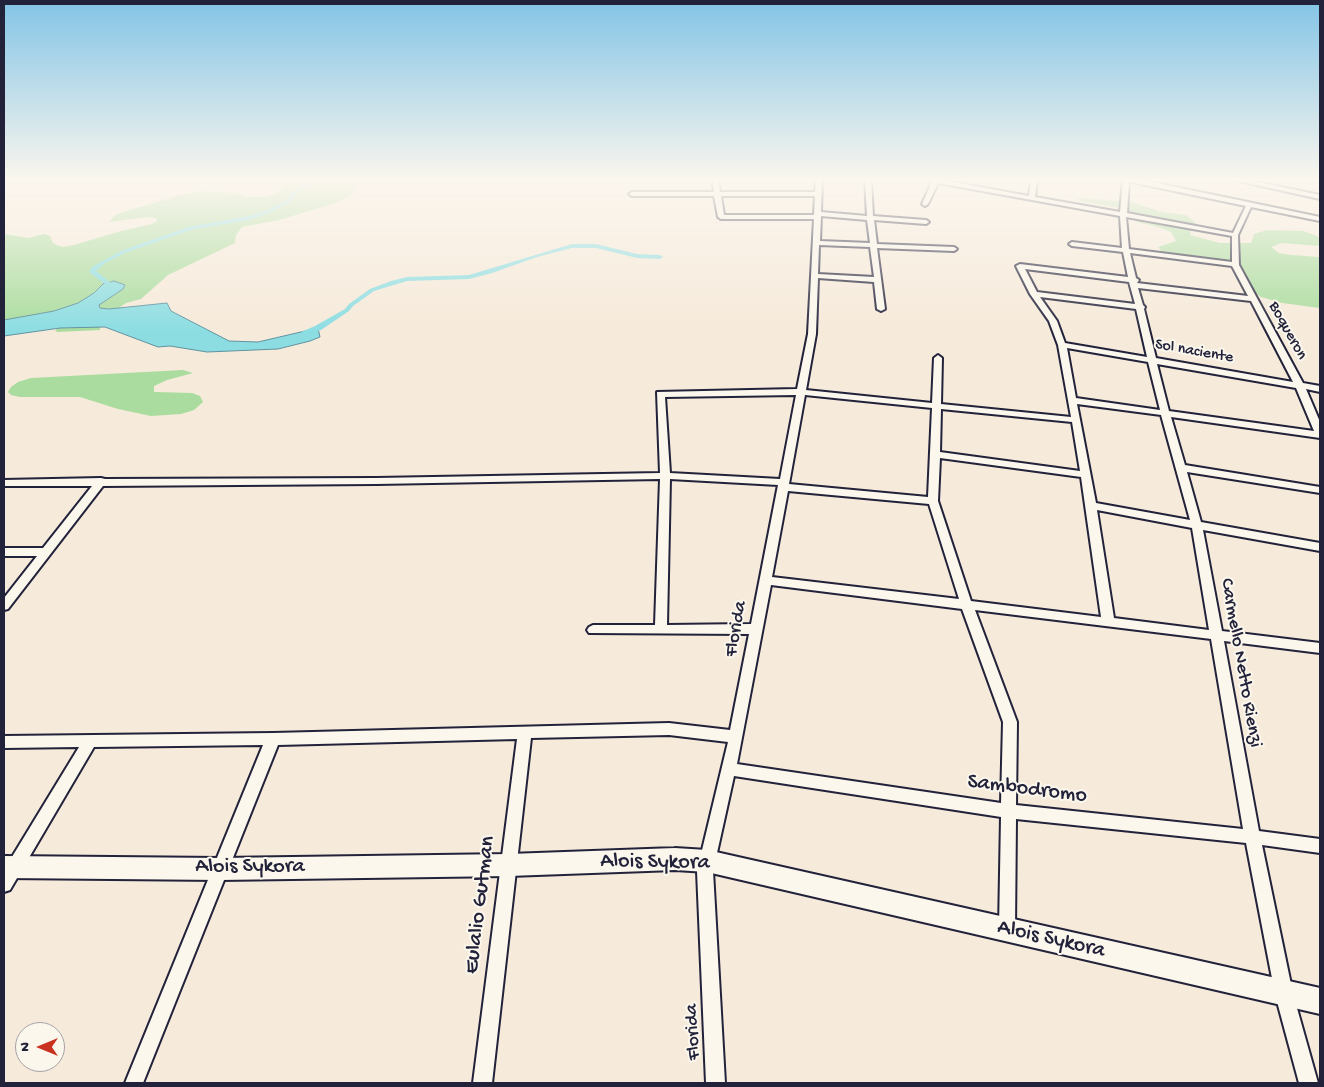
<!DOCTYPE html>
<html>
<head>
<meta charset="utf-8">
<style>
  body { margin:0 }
  #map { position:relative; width:1324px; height:1087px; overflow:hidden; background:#f6eada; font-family:"Gochi Hand",sans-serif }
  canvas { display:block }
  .frame { position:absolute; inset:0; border:5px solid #22223b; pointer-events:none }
  .north { position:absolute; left:15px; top:1022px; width:50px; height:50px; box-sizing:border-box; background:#fbf7ec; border:1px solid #a4a2a5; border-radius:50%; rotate:270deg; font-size:14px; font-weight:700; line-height:20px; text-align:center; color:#22223b }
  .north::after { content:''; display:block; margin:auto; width:18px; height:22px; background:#c8321e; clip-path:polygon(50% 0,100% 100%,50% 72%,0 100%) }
</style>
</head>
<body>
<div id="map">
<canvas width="1324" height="1087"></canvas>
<div class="frame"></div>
<div class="north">N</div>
</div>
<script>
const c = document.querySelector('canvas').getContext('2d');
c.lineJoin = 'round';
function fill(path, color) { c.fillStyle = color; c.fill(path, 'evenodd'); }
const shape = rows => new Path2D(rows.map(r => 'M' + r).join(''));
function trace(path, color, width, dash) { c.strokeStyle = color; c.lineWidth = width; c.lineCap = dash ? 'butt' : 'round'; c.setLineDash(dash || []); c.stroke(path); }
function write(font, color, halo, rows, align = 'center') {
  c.font = font + ' "Gochi Hand",sans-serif'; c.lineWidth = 4; c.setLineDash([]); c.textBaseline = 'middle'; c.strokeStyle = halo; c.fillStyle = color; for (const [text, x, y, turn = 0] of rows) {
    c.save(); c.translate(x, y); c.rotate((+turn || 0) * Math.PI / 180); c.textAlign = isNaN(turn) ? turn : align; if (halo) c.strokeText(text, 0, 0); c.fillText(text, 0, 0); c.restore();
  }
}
fill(shape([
  [281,180,359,180,359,183,351,195,336,203,279,220,242,227,236,235,235,243,168,275,141,299,126,303,100,321,100,330,58,332,55,331,61,325,4,325,4,234,29,238,44,234,50,236,53,243,57,245,63,247,74,245,121,231,152,224,157,221,156,218,149,217,109,222,115,215,123,212,181,195,199,191,239,193,247,197,267,197,280,191,286,185,284,181],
  [1079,198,1132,202,1162,212,1186,215,1197,224,1191,228,1190,235,1220,243,1251,243,1254,234,1267,230,1303,231,1317,236,1320,239,1320,246,1282,243,1271,247,1279,253,1291,255,1320,257,1320,308,1282,303,1261,297,1254,292,1249,279,1243,271,1229,264,1163,253,1158,247,1176,241,1171,232,1161,228,1138,222,1115,212,1120,208,1084,202,1078,200],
  [183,370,193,373,167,380,154,386,154,392,192,393,200,396,203,402,194,410,181,414,151,416,118,409,80,397,20,397,11,395,8,392,11,387,18,382,31,378]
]), '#a9dc9e');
const water = shape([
  [114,281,125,285,123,289,99,305,100,308,109,309,167,303,171,311,229,341,258,342,318,328,320,337,310,341,278,349,207,352,170,346,158,347,105,327,60,328,4,336,4,320,54,311,78,303,94,293,103,284,114,281]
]);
fill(water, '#8bdde2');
trace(water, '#61929f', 1);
fill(shape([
  [311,180,317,180,296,194,289,203,269,213,249,220,191,230,125,253,105,263,96,271,111,283,111,287,106,295,101,294,105,284,89,272,92,267,121,251,188,227,248,216,265,211,285,201,292,192,311,180],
  [572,244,596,244,637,254,660,255,663,257,660,259,637,258,596,248,572,248,537,257,492,273,469,279,407,281,374,291,353,306,349,311,321,330,305,334,301,332,315,326,345,309,349,304,370,289,391,281,407,277,469,275,572,244]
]), '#8bdde2');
const street = shape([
  [712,180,718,180,720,192,815,192,816,180,822,180,821,212,867,216,865,180,871,180,873,216,926,220,929,222,926,224,874,220,877,244,954,247,957,249,954,251,877,248,885,309,881,311,877,309,874,282,818,278,816,334,806,390,932,403,934,358,938,355,942,358,941,404,1071,417,1058,345,1049,321,1030,294,1016,266,1020,264,1128,277,1123,252,1072,246,1069,244,1072,242,1122,248,1120,216,938,183,928,204,925,206,922,204,932,182,927,180,942,180,1029,196,1031,180,1037,180,1035,197,1120,212,1123,180,1142,180,1320,217,1320,221,1251,207,1238,235,1239,265,1303,383,1320,386,1320,392,1306,389,1320,422,1320,438,1171,417,1185,465,1320,487,1320,493,1187,472,1201,522,1320,543,1320,551,1203,530,1222,631,1320,643,1320,653,1224,641,1259,831,1320,839,1320,853,1262,845,1293,994,1318,1083,1299,1083,1275,994,1246,843,1016,819,1015,929,1013,935,1007,937,1001,935,999,929,1001,817,734,776,713,871,725,1083,706,1083,697,871,728,742,669,735,531,738,492,1083,473,1083,517,739,278,745,143,1083,125,1083,263,745,94,747,10,890,4,892,4,870,79,747,4,748,4,736,273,733,669,723,730,730,749,634,589,633,587,630,589,627,593,625,655,625,660,479,376,484,103,486,8,609,4,610,4,598,37,556,4,556,4,548,43,548,92,486,4,486,4,480,101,478,105,479,376,478,660,473,657,392,797,389,808,334,814,219,721,219,718,217,714,196,632,196,629,194,632,192,714,192,712,180],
  [1129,181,1131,182,1246,206,1233,233,1127,213,1129,181],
  [721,196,815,196,814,215,724,215,721,196],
  [821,216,867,220,870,243,820,241,821,216],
  [1126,217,1232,236,1232,262,1129,249,1126,217],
  [819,245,870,247,874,277,818,274,819,245],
  [1130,253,1232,266,1248,296,1137,283,1139,280,1136,278,1130,253],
  [1025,269,1129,282,1135,304,1037,292,1025,269],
  [1138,288,1251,301,1293,382,1156,358,1144,309,1145,307,1143,305,1138,288],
  [1040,297,1136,309,1147,357,1065,343,1057,321,1040,297],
  [1067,348,1148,362,1160,410,1076,398,1067,348],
  [1157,364,1296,388,1314,431,1169,411,1157,364],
  [796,395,780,479,670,473,665,397,796,395],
  [805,395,932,408,928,497,789,484,805,395],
  [1077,404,1161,415,1190,520,1096,503,1077,404],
  [941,409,1072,422,1080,471,940,452,941,409],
  [940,458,1081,477,1101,617,971,601,938,501,940,458],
  [670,479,778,485,751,624,667,625,670,479],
  [788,491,929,504,959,599,772,577,788,491],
  [1097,510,1192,528,1209,630,1114,618,1097,510],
  [771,585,962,609,1003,722,1001,803,737,764,771,585],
  [975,610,1211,639,1243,829,1016,805,1017,722,975,610],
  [1234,180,1248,180,1320,195,1320,199,1234,180]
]);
const secondary = shape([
  [675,848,707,850,1320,988,1320,1014,707,872,675,870,509,876,220,880,4,878,4,856,220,858,509,854,675,848]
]);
trace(street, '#22223b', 4);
trace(secondary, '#22223b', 4);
fill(street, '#fbf7ec');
fill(secondary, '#fbf7ec');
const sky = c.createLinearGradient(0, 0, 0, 333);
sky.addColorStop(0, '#83c4e6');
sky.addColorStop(0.54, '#fbf6ee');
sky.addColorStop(1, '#fbf6ee00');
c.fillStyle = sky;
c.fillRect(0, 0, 1324, 333);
write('16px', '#22223b', '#fbf7ec', [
  ["Boqueron",1287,331,61],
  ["Sol naciente",1194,352,10]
]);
write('19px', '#22223b', '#fbf7ec', [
  ["Florida",737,629,-80],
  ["Carmello Netto Rienzi",1240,663,80],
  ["Florida",694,1032,-93]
]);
write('22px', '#22223b', '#fbf7ec', [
  ["Sambodromo",1027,790,7],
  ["Alois Sykora",655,863,1],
  ["Alois Sykora",250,868],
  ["Eulalio Gutman",481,905,-83],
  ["Alois Sykora",1051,940,13]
]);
</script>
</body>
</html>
